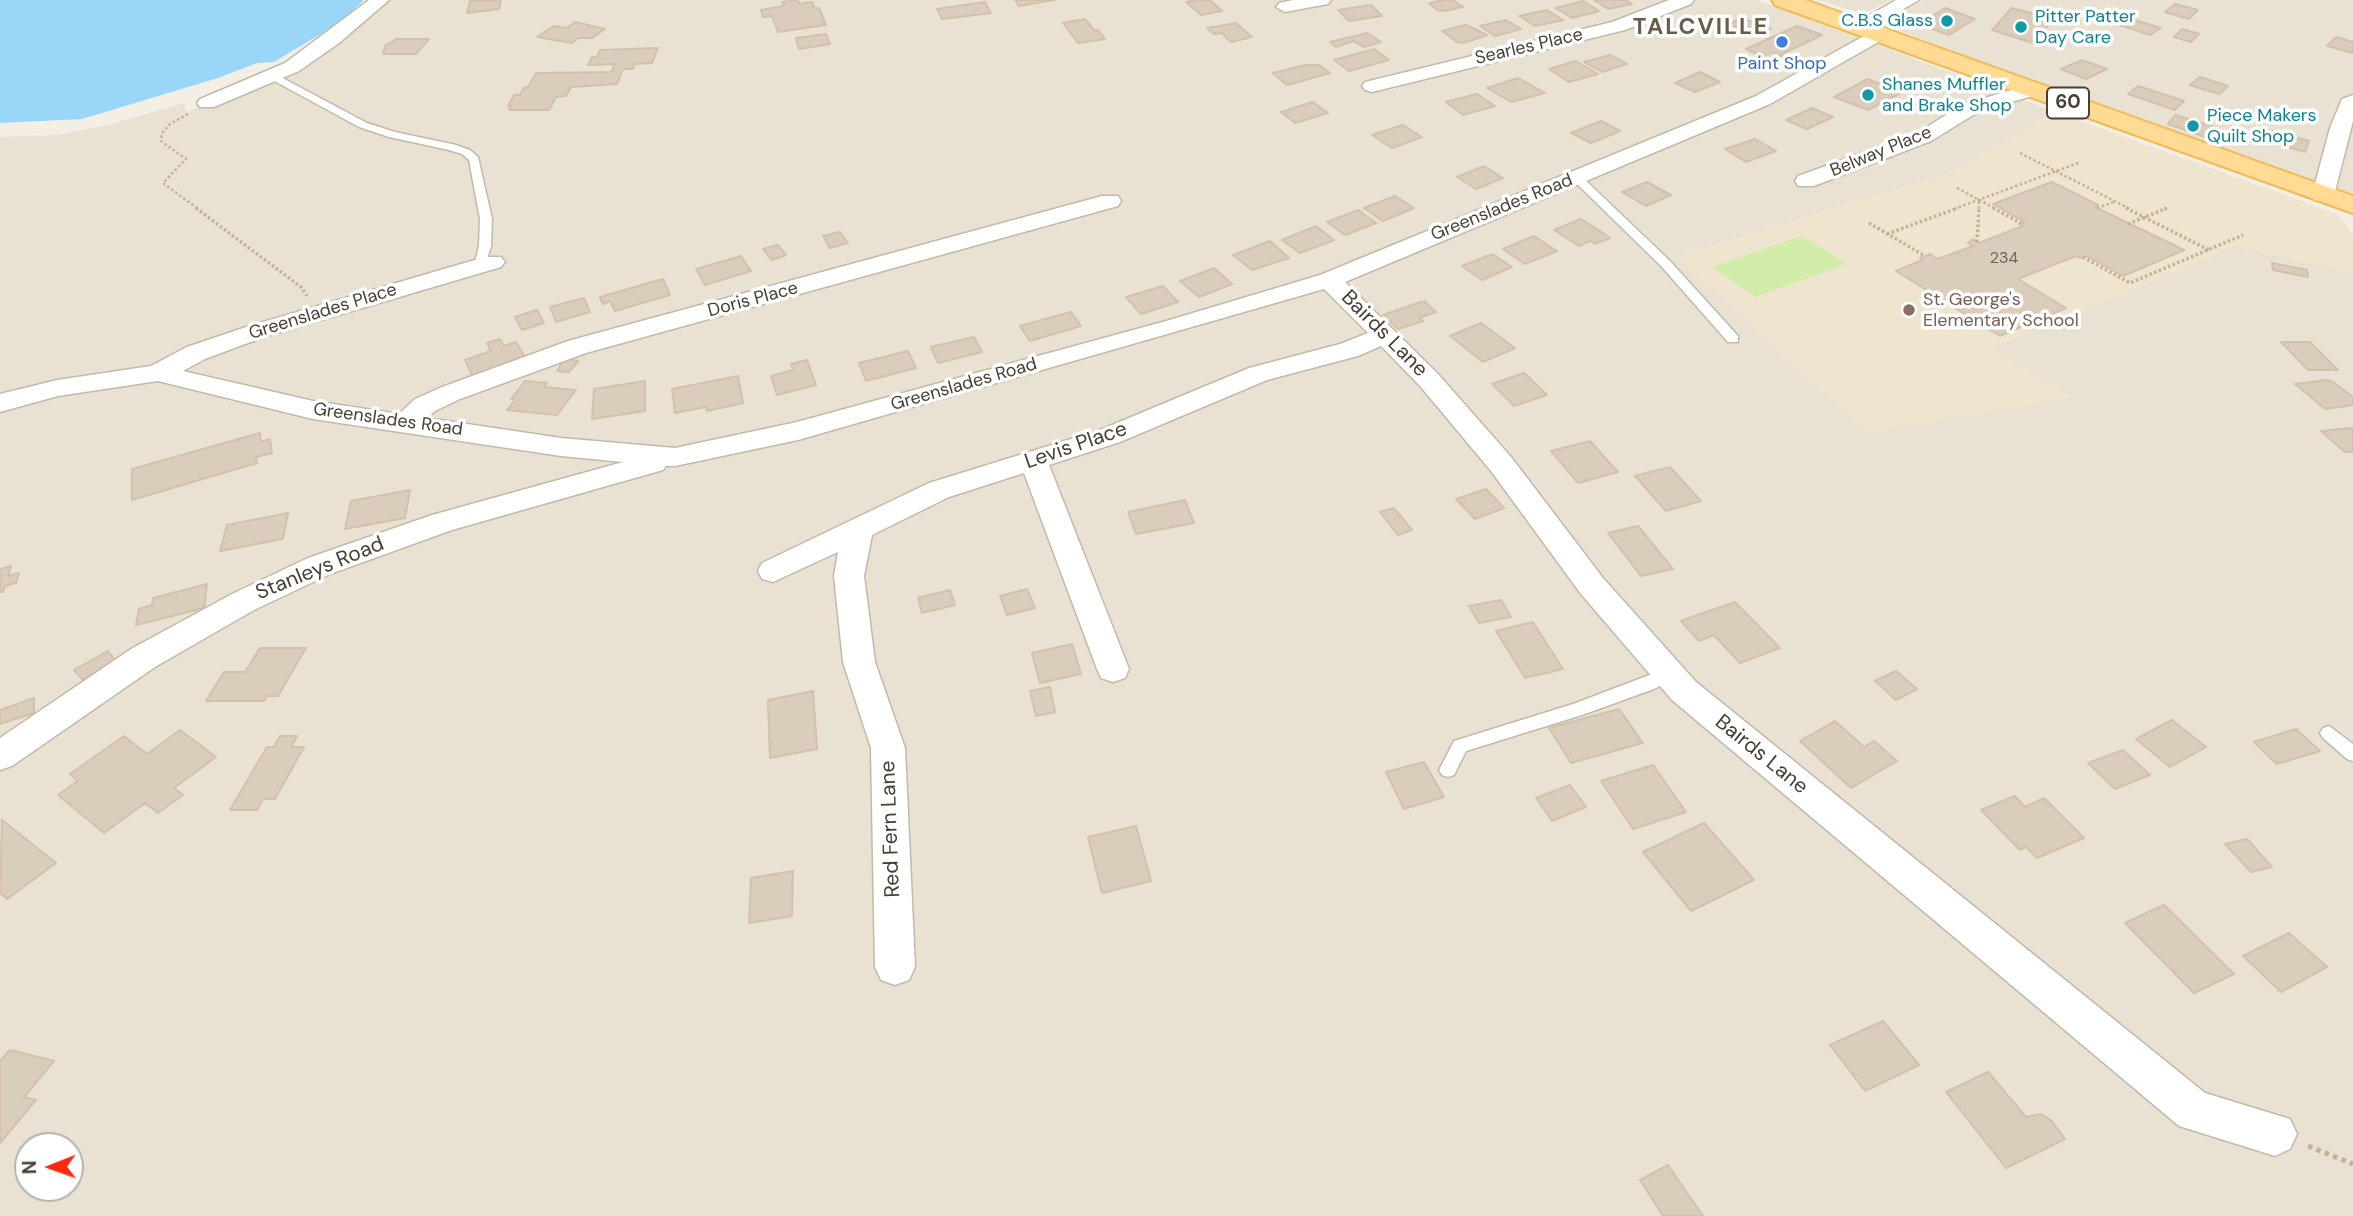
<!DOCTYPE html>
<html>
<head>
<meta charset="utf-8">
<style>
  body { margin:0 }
  #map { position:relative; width:2353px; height:1216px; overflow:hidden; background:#f4efe5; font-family:"DM Sans",sans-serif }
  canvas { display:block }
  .north { position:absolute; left:14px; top:1132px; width:70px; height:70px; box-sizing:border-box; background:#fff; border:2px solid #b5b2ae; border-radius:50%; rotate:269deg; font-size:19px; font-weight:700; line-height:28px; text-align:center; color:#473f34 }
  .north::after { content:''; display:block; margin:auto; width:24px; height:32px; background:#ff2911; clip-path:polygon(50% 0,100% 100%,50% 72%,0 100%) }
</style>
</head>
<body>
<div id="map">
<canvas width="2353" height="1216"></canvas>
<div class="north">N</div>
</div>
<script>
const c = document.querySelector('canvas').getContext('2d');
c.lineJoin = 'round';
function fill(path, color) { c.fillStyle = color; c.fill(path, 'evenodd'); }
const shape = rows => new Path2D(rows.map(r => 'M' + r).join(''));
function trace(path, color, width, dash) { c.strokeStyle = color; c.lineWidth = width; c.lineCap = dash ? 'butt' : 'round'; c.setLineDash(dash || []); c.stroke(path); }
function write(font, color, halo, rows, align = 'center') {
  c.font = font + ' "DM Sans",sans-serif'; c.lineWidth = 7; c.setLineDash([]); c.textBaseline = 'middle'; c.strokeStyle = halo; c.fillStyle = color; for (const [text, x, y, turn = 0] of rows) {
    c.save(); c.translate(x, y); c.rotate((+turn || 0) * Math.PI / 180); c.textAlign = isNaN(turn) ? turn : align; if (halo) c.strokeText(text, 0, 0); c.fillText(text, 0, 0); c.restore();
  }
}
fill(shape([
  [384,0,1757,0,2056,112,1948,174,1678,256,1867,432,2068,397,1991,348,2235,246,2353,272,2353,1216,0,1216,0,137,57,135,108,125,184,103,186,112,214,102,252,88],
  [28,1146,70,1146,70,1188,28,1188],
  [1819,0,1891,0,1863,14],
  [1924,0,2353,0,2353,194,2099,106,1880,23]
]), '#e9e1d2');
fill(shape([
  [2056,112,2337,214,2353,235,2353,272,2235,246,1991,348,2069,398,1867,432,1678,256,1948,174]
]), '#efe4cd');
fill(shape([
  [1802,236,1847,264,1755,297,1712,267]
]), '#d2eda9');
fill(shape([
  [0,0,364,0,339,23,274,62,257,63,218,78,82,119,0,123]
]), '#9ad6f8');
const building = shape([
  [501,0,499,9,467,13,470,1,501,0],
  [797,0,800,4,812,2,815,9,819,8,826,25,778,32,772,16,763,17,761,10,784,6,782,2,797,0],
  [1015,0,1054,0,1019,6,1015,0],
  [1198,0,1210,0,1222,11,1201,15,1186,2,1198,0],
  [1445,0,1453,0,1463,7,1444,11,1437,10,1429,3,1445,0],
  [1594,0,1625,0,1632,4,1608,9,1594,0],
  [1583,1,1599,11,1572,18,1556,8,1583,1],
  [985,2,991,13,942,19,937,9,985,2],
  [2175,4,2198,10,2189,19,2165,12,2175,4],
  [1371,5,1382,16,1349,21,1338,10,1371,5],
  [1945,8,1975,19,1949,35,1919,24,1945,8],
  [2012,8,2045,17,2040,21,2050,23,2033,43,1992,30,2012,8],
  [1547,10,1563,20,1535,26,1519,16,1547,10],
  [1742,18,1771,29,1757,36,1729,24,1742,18],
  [2128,18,2161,28,2150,35,2117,24,2128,18],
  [1085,19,1095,31,1098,30,1105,39,1078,43,1063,23,1085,19],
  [1506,20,1521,29,1495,36,1480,26,1506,20],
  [575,22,605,29,592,38,578,38,572,43,537,37,554,26,567,28,575,22],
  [1236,23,1252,37,1231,42,1222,33,1214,34,1207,28,1236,23],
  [1466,25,1487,35,1463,43,1457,42,1442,31,1466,25],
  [1797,26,1822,35,1780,55,1794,61,1785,67,1746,49,1797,26],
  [2182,29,2199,34,2191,42,2174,37,2182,29],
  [1367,33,1381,42,1364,47,1353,41,1336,47,1330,42,1367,33],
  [826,34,830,44,799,49,796,38,826,34],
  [2336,37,2353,42,2353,53,2327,46,2336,37],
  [397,39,429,39,416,54,383,54,386,45,397,39],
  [658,48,652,63,635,64,633,69,623,69,617,84,571,87,566,96,556,97,549,110,509,110,511,106,508,106,514,95,520,95,524,88,528,87,536,73,611,72,615,64,588,65,592,57,597,57,600,50,658,48],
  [1374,49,1389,60,1349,71,1334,60,1374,49],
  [1610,55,1627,64,1602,72,1584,62,1610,55],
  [2082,60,2107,69,2086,79,2061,69,2082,60],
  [1576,61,1598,74,1569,82,1549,69,1576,61],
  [1306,65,1319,65,1330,73,1287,85,1273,73,1306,65],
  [1700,72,1720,82,1695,92,1675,83,1700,72],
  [2200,77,2228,86,2219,94,2190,85,2200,77],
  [1518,78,1545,93,1511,102,1487,88,1518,78],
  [1868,79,1901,93,1868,110,1834,97,1868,79],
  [2138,86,2184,101,2175,110,2128,94,2138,86],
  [1477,94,1495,106,1463,115,1446,102,1477,94],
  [1313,102,1328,113,1295,123,1281,112,1313,102],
  [1812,108,1833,117,1807,129,1786,120,1812,108],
  [2175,115,2218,128,2215,131,2220,133,2211,133,2208,138,2168,124,2175,115],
  [1601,121,1620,131,1591,143,1571,133,1601,121],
  [1403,125,1422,137,1392,148,1372,135,1403,125],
  [2268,130,2309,141,2305,152,2264,140,2268,130],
  [1755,139,1776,151,1746,162,1725,149,1755,139],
  [1484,166,1503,178,1476,189,1457,177,1484,166],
  [1647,182,1671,195,1646,206,1622,192,1647,182],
  [2052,182,2098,205,2095,207,2097,208,2184,250,2123,276,2087,256,2081,258,2076,256,2018,279,2066,308,2000,336,1896,271,1923,260,1920,258,1930,254,1938,259,1973,246,1968,243,1973,239,1979,243,2023,226,2019,224,2025,222,1993,204,2052,182],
  [1395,196,1414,208,1383,221,1364,208,1395,196],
  [1358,210,1376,223,1345,235,1327,222,1358,210],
  [1581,219,1606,235,1610,238,1595,244,1590,241,1579,246,1554,230,1581,219],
  [1316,226,1334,240,1300,253,1282,240,1316,226],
  [840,232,848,243,830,248,823,236,840,232],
  [1534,236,1557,251,1525,264,1503,249,1534,236],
  [1270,241,1289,258,1252,270,1233,255,1270,241],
  [778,245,786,255,772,260,763,249,778,245],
  [1492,254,1512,267,1482,280,1462,266,1492,254],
  [741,256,751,271,705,285,696,269,741,256],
  [2272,263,2307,270,2308,277,2273,270,2272,263],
  [1214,268,1232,284,1199,297,1180,281,1214,268],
  [663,279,670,295,615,311,610,301,603,304,600,297,663,279],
  [1163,286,1178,302,1141,314,1126,297,1163,286],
  [584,298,590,312,556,322,550,307,584,298],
  [1424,301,1436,312,1419,318,1423,321,1398,329,1383,315,1424,301],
  [537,310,544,323,522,330,515,317,537,310],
  [1071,312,1081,326,1030,341,1020,326,1071,312],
  [1481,323,1515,348,1483,362,1450,336,1481,323],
  [974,337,982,352,938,363,931,347,974,337],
  [500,339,504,346,516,342,526,359,473,377,465,360,491,351,487,343,500,339],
  [2281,342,2310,342,2338,370,2308,370,2281,342],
  [908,351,916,368,866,381,859,363,908,351],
  [565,359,578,361,569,372,557,371,565,359],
  [807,360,816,385,777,395,771,376,793,370,791,364,807,360],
  [1524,373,1547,395,1514,406,1492,384,1524,373],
  [738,376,743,403,707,411,706,407,675,413,672,389,738,376],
  [2327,380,2333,382,2353,397,2353,405,2325,409,2295,384,2327,380],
  [525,381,547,383,544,387,576,390,557,415,507,410,515,400,511,399,525,381],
  [645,381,645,411,592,419,594,389,645,381],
  [2353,428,2353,452,2345,452,2321,431,2353,428],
  [260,433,261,442,270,439,272,453,256,457,257,463,132,500,132,469,260,433],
  [1590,441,1618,472,1578,483,1551,451,1590,441],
  [1670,467,1701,501,1666,511,1635,476,1670,467],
  [1486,489,1504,508,1475,519,1456,499,1486,489],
  [410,490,405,518,345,529,351,501,410,490],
  [1185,500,1194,523,1136,534,1128,512,1185,500],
  [1394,508,1412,530,1398,535,1380,512,1394,508],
  [288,513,283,539,220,551,227,525,288,513],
  [1638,526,1673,569,1641,576,1608,533,1638,526],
  [11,566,8,576,19,573,16,583,5,586,3,592,0,592,0,569,11,566],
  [207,584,204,608,136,625,139,609,152,605,153,598,207,584],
  [1027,589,1035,608,1007,615,1000,596,1027,589],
  [950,590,955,605,922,613,918,598,950,590],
  [1501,600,1511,617,1479,623,1469,606,1501,600],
  [1735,602,1780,648,1740,663,1714,635,1699,641,1681,621,1735,602],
  [1533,622,1563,669,1525,678,1496,631,1533,622],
  [1072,644,1081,674,1040,683,1032,653,1072,644],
  [260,648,306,648,278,696,267,696,264,701,206,701,224,672,245,672,260,648],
  [108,651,116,662,83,680,74,670,108,651],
  [1896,671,1917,689,1896,700,1875,681,1896,671],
  [1050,687,1055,712,1036,716,1030,691,1050,687],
  [813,691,817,749,770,758,768,700,813,691],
  [34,698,34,713,0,724,0,710,34,698],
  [1619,709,1643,743,1571,763,1549,728,1619,709],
  [2172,720,2206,747,2170,767,2136,739,2172,720],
  [1835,721,1864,747,1874,741,1897,761,1851,788,1800,741,1835,721],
  [2296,729,2320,751,2277,764,2254,742,2296,729],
  [180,730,216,757,174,788,183,795,158,813,145,803,104,833,58,795,78,781,70,774,124,736,147,754,180,730],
  [280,736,297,736,291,747,304,747,275,799,263,799,257,810,230,810,267,747,274,747,280,736],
  [2123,750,2150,775,2115,789,2088,763,2123,750],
  [1424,762,1444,797,1404,809,1386,772,1424,762],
  [1653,765,1686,812,1633,829,1601,781,1653,765],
  [1570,785,1586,807,1552,821,1536,798,1570,785],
  [2015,796,2025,807,2044,798,2084,838,2037,858,2026,847,2020,850,1981,810,2015,796],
  [2,820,56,863,7,899,0,893,2,820],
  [1704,823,1754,880,1691,911,1643,852,1704,823],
  [1136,826,1151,881,1102,893,1088,837,1136,826],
  [2247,839,2272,867,2251,872,2225,844,2247,839],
  [793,871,792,916,749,923,751,878,793,871],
  [2164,905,2234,974,2194,993,2125,923,2164,905],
  [2289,933,2327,967,2281,992,2243,956,2289,933],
  [1883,1021,1919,1065,1865,1091,1830,1045,1883,1021],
  [10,1050,54,1061,24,1097,36,1100,0,1143,0,1061,10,1050],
  [1988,1072,2026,1117,2041,1114,2051,1120,2065,1139,2006,1168,1946,1092,1988,1072],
  [1668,1165,1703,1216,1663,1216,1640,1180,1668,1165]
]);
fill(building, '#dacdbc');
trace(building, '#d3c1ab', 2);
const lane = shape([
  [269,74,275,74,367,123,395,132,456,145,470,150,478,157,492,219,491,246,484,269,480,270,474,266,479,246,480,219,469,160,462,154,449,150,389,137,359,127,269,78,269,74],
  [1573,176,1581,176,1669,260,1738,336,1738,342,1728,342,1661,266,1573,180,1573,176],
  [1668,668,1674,669,1676,674,1674,679,1654,689,1582,715,1466,751,1454,775,1448,777,1442,775,1439,770,1454,741,1573,704,1668,668],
  [2329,726,2353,744,2353,761,2347,759,2323,738,2320,733,2323,728,2329,726]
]);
const street = shape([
  [369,0,389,0,339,43,299,71,214,107,200,107,197,103,200,99,285,63,369,0],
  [1293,0,1331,0,1328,4,1285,12,1276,7,1279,3,1293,0],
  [1669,0,1694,0,1691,4,1625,30,1372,92,1365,90,1362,86,1365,82,1612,22,1669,0],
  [1896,0,1919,0,1867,30,1860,32,1851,26,1896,0],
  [1880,27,1887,29,1889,33,1887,37,1770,104,1345,282,1438,374,1511,457,1603,578,1696,682,2205,1093,2290,1119,2297,1134,2290,1149,2275,1156,2179,1126,1672,700,1581,594,1491,471,1420,386,1381,346,1358,356,1267,380,1120,442,1049,465,1129,669,1125,678,1113,682,1101,678,1097,669,1024,473,949,497,872,535,864,576,875,662,905,748,915,967,909,980,895,985,881,980,875,967,871,748,843,662,834,576,838,552,773,582,762,579,758,571,762,563,929,483,1100,430,1249,368,1340,344,1368,333,1324,289,798,440,675,466,666,466,663,470,452,530,330,574,254,610,155,667,12,766,0,770,0,738,131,649,232,594,308,558,432,515,623,462,561,456,313,419,158,381,58,396,0,412,0,394,57,380,151,366,187,347,246,327,485,257,501,257,505,262,501,267,264,337,205,359,183,371,313,401,399,414,415,399,442,387,568,341,1102,196,1118,196,1121,201,1118,206,586,353,460,399,435,411,427,418,561,438,675,448,797,422,1166,321,1320,275,1756,96,1880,27],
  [2032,84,2039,86,2042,90,2039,94,1978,112,1931,141,1814,186,1798,186,1795,181,1798,176,1917,133,1964,104,2032,84],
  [2353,95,2353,121,2334,195,2331,200,2315,200,2312,195,2330,128,2342,99,2353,95]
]);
const primary = shape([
  [1772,0,1805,0,2353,196,2353,213,1775,5,1772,0]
]);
trace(lane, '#c4b9a9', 3);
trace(street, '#c4b9a9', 3);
trace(primary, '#f0ba57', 4);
trace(shape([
  [188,114,170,124,162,133,161,141,186,159,163,183,198,209],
  [2020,153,2130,209],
  [1957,188,1996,209],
  [2097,208,2114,202],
  [1954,209,2078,163],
  [1979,209,1979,200],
  [2164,209,2167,208]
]), '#c4b196', 2.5, [2.5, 2.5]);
trace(shape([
  [196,208,301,287,307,296],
  [1993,208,2021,223],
  [2126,208,2209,250],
  [1869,223,1925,256],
  [2128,224,2167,208],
  [1887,234,1958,208],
  [1977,242,1979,208],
  [2083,257,2130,283,2243,235]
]), '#c4b196', 3.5, [2.5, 2.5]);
trace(shape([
  [2308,1146,2353,1164]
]), '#c4b196', 5, [4.5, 4.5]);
fill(lane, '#fff');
fill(street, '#fff');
fill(primary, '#ffdb93');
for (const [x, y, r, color] of [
  [1947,21,7,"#0f9aa8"],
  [2021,27,7,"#0f9aa8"],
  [1782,42,7,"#3f7fe0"],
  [1868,95,7,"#0f9aa8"],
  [2193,126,7,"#0f9aa8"],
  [1909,310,7,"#8d6e63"]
]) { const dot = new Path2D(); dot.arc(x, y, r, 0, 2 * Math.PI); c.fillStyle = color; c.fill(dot); trace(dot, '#fff', 2.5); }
write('16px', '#6c6256', null, [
  ["234",2004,259]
]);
write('18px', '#0d838f', '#fff', [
  ["Pitter Patter",2035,17],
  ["Day Care",2035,38],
  ["C.B.S Glass",1933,21,"right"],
  ["Shanes Muffler",1882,85],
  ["and Brake Shop",1882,106],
  ["Piece Makers",2207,116],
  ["Quilt Shop",2207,137]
], 'left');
write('18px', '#473f34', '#fff', [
  ["Searles Place",1529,47,-13],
  ["Belway Place",1881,152,-22],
  ["Greenslades Road",1502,208,-22],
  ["Doris Place",753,300,-15],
  ["Greenslades Place",323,312,-17],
  ["Greenslades Road",964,385,-16],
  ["Greenslades Road",388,420,8]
]);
write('18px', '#366cbe', '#fff', [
  ["Paint Shop",1782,64]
]);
write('18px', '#785e54', '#fff', [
  ["St. George's",1923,300],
  ["Elementary School",1923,321]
], 'left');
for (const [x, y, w] of [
  [2068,103,42]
]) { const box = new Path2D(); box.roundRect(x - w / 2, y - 15.5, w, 31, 5); c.fillStyle = '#fff'; c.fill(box); trace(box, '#473f34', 2); }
write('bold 19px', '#473f34', null, [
  ["60",2068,103]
]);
write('21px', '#473f34', '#fff', [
  ["Bairds Lane",1384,334,45],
  ["Levis Place",1076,446,-19],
  ["Stanleys Road",320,569,-22],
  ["Bairds Lane",1761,755,39],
  ["Red Fern Lane",891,829,-92]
]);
c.letterSpacing = '2px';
write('bold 23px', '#6b5c4a', '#fff', [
  ["TALCVILLE",1701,28]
]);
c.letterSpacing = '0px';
</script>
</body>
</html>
